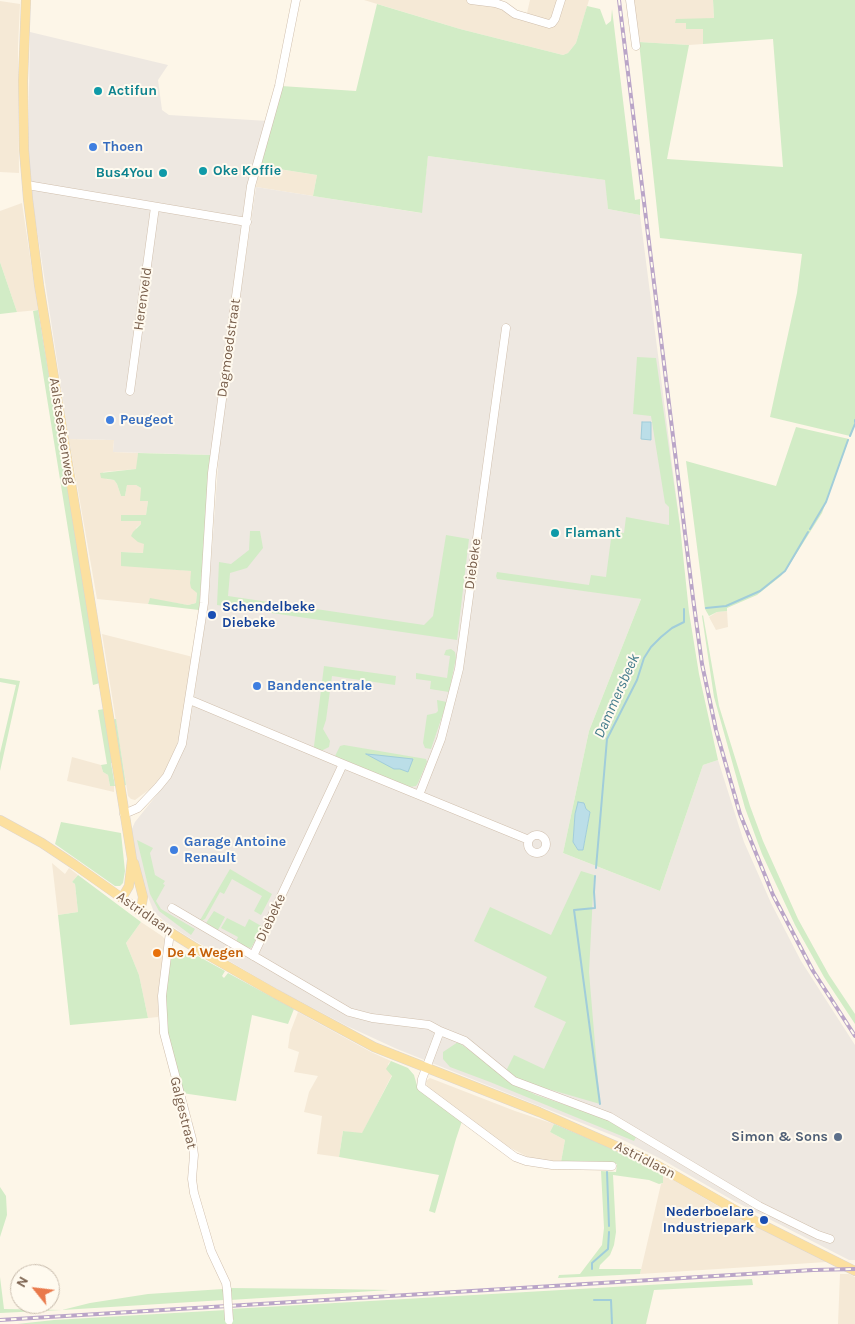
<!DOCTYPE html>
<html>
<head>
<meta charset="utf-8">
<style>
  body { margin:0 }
  #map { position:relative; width:855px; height:1324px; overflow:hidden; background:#fdf6e8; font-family:Karla,sans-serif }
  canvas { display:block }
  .north { position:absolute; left:10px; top:1264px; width:50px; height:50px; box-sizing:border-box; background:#fffaef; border:1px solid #c9bcad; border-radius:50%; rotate:299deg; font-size:14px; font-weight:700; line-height:20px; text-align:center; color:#785e4b }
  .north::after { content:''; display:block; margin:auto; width:18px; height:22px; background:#e9794b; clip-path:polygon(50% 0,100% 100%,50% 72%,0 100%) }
</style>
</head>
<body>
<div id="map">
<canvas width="855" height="1324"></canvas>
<div class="north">N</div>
</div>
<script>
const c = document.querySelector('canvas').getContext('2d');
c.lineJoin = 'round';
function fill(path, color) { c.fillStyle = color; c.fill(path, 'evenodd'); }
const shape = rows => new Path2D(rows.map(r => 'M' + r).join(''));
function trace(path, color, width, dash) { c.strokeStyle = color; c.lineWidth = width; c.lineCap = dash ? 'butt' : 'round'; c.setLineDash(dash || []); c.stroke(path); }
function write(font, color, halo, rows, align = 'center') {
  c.font = font + ' Karla,sans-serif'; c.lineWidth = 4; c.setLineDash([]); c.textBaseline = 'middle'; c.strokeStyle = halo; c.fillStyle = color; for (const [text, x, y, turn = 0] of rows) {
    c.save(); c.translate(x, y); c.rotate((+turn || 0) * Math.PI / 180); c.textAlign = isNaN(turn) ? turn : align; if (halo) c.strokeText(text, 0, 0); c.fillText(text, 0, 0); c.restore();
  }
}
fill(shape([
  [364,0,495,0,503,2,519,12,527,13,530,0,589,0,576,43,568,53,563,55,460,29],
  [633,0,713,0,714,18,686,22,686,29,703,29,703,44,689,45,639,42],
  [0,1,20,4,18,46,19,173,0,172],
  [260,166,317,175,313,196,256,187],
  [22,203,38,310,17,312,0,262,0,211],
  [69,439,114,440,113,452,138,453,137,469,103,472,106,479,114,480,117,484,121,496,125,496,127,485,136,485,141,488,148,501,146,515,121,521,141,521,141,524,136,528,144,543,144,553,121,552,121,565,192,571,190,583,197,593,196,603,188,605,150,599,148,604,97,599],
  [727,611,728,627,716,630,709,617,717,612],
  [102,634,193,657,180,734,176,747,163,775,150,789,135,800,131,799,128,796],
  [72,757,101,765,103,772,108,775,110,786,114,786,114,792,67,781],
  [52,863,65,874,69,868,78,875,72,882,75,884,78,912,58,915],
  [141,922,162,936,165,939,158,1017,148,1018,139,975,126,943],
  [298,1012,371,1052,391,1061,388,1064,392,1075,362,1134,343,1131,339,1157,317,1154,322,1116,304,1112,309,1092,318,1076,294,1072,299,1052,288,1048,290,1033],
  [430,1078,515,1111,554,1124,550,1132,565,1140,561,1162,532,1159,501,1143,427,1088,426,1081],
  [663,1174,723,1209,827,1262,640,1274,661,1184,663,1183],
  [840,1274,849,1274,855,1277,855,1324,838,1324]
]), '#f5e9d6');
fill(shape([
  [30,32,168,65,158,80,162,110,169,115,268,121,254,168,211,455,113,452,114,440,69,439,32,197,28,153],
  [428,156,606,180,608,209,640,215,680,526,627,596,641,599,589,731,563,853,660,891,703,765,718,760,744,842,771,903,801,961,855,1045,855,1260,849,1260,734,1201,661,1159,619,1138,397,1049,347,1026,275,988,185,935,163,920,154,912,148,897,140,875,131,831,135,822,167,782,184,746,191,717,208,603,219,453,226,392,256,187,421,213]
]), '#eee8e1');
fill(shape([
  [713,0,855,0,855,424,850,436,770,417,797,293,802,254,660,238,639,42,689,45,667,159,783,167,773,39,703,44,703,29,686,29,686,23,675,23,676,19,714,18],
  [377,4,460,29,563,55,568,53,576,43,587,6,600,9,606,25,611,21,612,9,635,200,640,199,640,215,608,209,605,180,428,156,422,213,313,196,317,175,260,166,281,86,356,91],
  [0,262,17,312,0,314],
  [38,310,100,683,93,685,33,311],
  [637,357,656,358,680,526,689,612,699,674,718,760,703,765,660,891,563,853,589,731,641,599,497,579,496,576,497,572,589,585,591,575,606,577,612,531,624,533,626,517,669,525,669,507,665,503,651,416,633,414],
  [584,803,586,809,590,812,583,850,578,850,573,842,575,814],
  [796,427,849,439,822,513,788,567,781,576,757,595,727,608,727,611,717,612,709,616,705,609,686,461,776,486],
  [138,453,211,455,199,610,148,604,150,598,188,605,196,603,197,593,191,588,190,583,191,571,121,566,121,552,143,553,144,544,138,542,131,536,133,532,141,524,141,521,121,521,121,515,146,515,148,501,140,501,141,488,136,485,127,485,125,496,121,496,117,484,114,480,101,478,100,473,136,469],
  [250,531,260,531,263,548,247,568,230,573,228,596,424,625,433,616,446,535,469,539,457,640,217,605,219,562,231,564,249,550],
  [703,615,719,706,750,806,763,841,798,919,829,975,855,1014,855,1024,824,977,795,925,762,854,745,808,714,697,702,616],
  [451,649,455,652,456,658,449,692,430,689,431,681,416,679,416,673,447,678,450,656,444,655,446,650],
  [324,666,396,676,395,685,332,676,326,720,323,729,330,741,329,747,321,751,314,747,314,746],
  [0,678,20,681,0,771,0,753,16,685,0,682],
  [437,700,447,702,431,749,425,748,423,743,427,715,436,713,438,711],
  [104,709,106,720,116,719,126,785,122,787,118,762,111,763,115,786,110,786,108,775,103,772,101,765,107,764,98,710],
  [344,745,426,759,427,762,418,783,416,786,409,787,335,756,340,746],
  [61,822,121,833,125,871,123,883,120,886,115,886,55,844],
  [137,840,153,848,150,853,155,875,165,881,163,884,165,885,156,901,161,909,195,929,191,935,159,911,150,894],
  [230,869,272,894,261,915,254,911,262,896,232,879,224,894,220,892,205,919,199,922],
  [581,871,594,875,589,972,600,1104,517,1080,506,1071,514,1055,544,1069,566,1022,534,1007,547,977,474,941,490,907,551,935],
  [78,875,141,922,126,943,139,975,148,1018,70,1025,58,915,78,912,75,884,72,882],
  [214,911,225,917,218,930,206,923],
  [227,918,245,927,249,919,263,927,251,948,244,947,236,942,238,937,221,928],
  [170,953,196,955,225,971,222,976,224,978,228,973,294,1009,288,1024,252,1015,236,1101,182,1093,172,1055,164,1014],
  [458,1042,499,1072,510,1082,536,1095,607,1119,637,1135,634,1141,490,1082,450,1067,443,1059,443,1052],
  [391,1061,408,1068,414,1075,418,1089,462,1121,456,1139,435,1213,429,1211,439,1175,339,1157,343,1131,362,1133,392,1076,386,1069],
  [554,1124,606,1146,663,1174,663,1183,659,1184,649,1180,613,1175,616,1232,614,1245,610,1255,600,1265,599,1269,641,1269,640,1274,558,1278,559,1275,580,1274,602,1245,604,1228,601,1171,616,1172,617,1164,561,1162,565,1140,550,1132],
  [0,1187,6,1196,7,1215,0,1237,0,1277,4,1309,62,1310,90,1303,148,1294,223,1289,224,1300,62,1310,0,1313],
  [752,1279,753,1285,654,1290,646,1324,232,1324,231,1309],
  [229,1288,332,1289,390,1290,230,1300],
  [226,1310,227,1324,17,1324,54,1320]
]), '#d2ecc6');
const water = shape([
  [642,422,651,422,651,440,641,439,642,422],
  [366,754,377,755,413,759,408,772,400,769,394,769,366,754],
  [578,802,584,803,586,809,590,812,583,850,578,850,573,842,575,814,578,802]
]);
fill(water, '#bbdee8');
trace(water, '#a1cdda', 1);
trace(shape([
  [855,420,855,422],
  [850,436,855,424],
  [810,529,826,502,848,440],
  [706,608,726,606,760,591,785,571,808,532],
  [596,868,607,739,637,680,644,658,651,647,661,637,672,628,684,622,684,609],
  [595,876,594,892,595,908,574,910,600,1104],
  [607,1172,609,1226],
  [592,1269,592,1263,608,1249,609,1232],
  [594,1300,611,1300,612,1324]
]), '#a1cdda', 2);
const minor = shape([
  [471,0,495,3,504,6,515,14,549,24,552,23,555,19,561,0],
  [630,0,636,46],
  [27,185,247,222],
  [130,391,155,207],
  [190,700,343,764,529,840],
  [419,795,441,739,459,669,506,328],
  [124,814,138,808,158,787,167,776,182,744,204,603,212,473,251,186,279,86,296,0],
  '528 844a9 9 0 1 1 18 0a9 9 0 1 1-18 0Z',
  [172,908,349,1012,372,1018,429,1025,440,1031,422,1079,421,1087,515,1157,526,1161,552,1165,612,1166],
  [170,932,162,996,164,1033,192,1139,194,1155,192,1179,194,1193,211,1251,226,1283,227,1290],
  [253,956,343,764],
  [440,1031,465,1041,514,1081,610,1117,759,1206,818,1235,830,1239]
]);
const major = shape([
  [26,0,23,81,24,150,28,199,39,285,132,859,129,886,122,898],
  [0,820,42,843,75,865,170,932,194,947,276,994,374,1047,539,1112,648,1160,751,1219,855,1271],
  [134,863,143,897,142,903,138,910]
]);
trace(minor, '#d0bfad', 9);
trace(major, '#dcd5d0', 10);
trace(minor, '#fff', 8);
trace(major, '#fce0a0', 9);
const rail = shape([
  [619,0,693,598,702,664,716,730,740,814,773,895,813,971,855,1036],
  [0,1320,813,1270,855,1269]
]);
trace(rail, '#baa5c8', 4);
trace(rail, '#fffaef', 2, [5.5]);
const minorBridge = shape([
  [227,1290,229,1320]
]);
trace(minorBridge, '#d0bfad', 9, []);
trace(minorBridge, '#fff', 8);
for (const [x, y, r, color] of [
  [98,91,5,"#0f9aa8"],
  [93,147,5,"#3f7fe0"],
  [203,171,5,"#0f9aa8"],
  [163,173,5,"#0f9aa8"],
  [110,420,5,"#3f7fe0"],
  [555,533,5,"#0f9aa8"],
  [212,615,5,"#1a4fb4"],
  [257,686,5,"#3f7fe0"],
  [174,850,5,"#3f7fe0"],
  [157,953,5,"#e8710a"],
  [838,1137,5,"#5c6f8a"],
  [764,1220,5,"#1a4fb4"]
]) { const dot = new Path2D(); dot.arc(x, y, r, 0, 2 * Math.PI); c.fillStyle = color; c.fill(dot); trace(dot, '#fffaef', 2); }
write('bold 14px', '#0d838f', '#fffaef', [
  ["Actifun",108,91],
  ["Oke Koffie",213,171],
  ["Bus4You",153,173,"right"],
  ["Flamant",565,533]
], 'left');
write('bold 14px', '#366cbe', '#fffaef', [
  ["Thoen",103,147],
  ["Peugeot",120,420],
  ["Bandencentrale",267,686],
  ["Garage Antoine",184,842],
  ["Renault",184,858]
], 'left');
write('14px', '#785e4b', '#fffaef', [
  ["Herenveld",143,299,-82],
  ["Dagmoedstraat",229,348,-82],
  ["Aalstsesteenweg",62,431,81],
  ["Diebeke",473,564,-82],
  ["Astridlaan",145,914,35],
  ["Diebeke",271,918,-65],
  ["Galgestraat",183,1113,76],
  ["Astridlaan",645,1160,27]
]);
write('bold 14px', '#164399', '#fffaef', [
  ["Schendelbeke",222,607],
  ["Diebeke",222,623],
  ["Nederboelare",754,1212,"right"],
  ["Industriepark",754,1228,"right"]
], 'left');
write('bold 14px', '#c56008', '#fffaef', [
  ["De 4 Wegen",167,953]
], 'left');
write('bold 14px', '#4e5e75', '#fffaef', [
  ["Simon & Sons",828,1137]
], 'right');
write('italic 15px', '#437b8c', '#fffaef', [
  ["Dammersbeek",617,696,-66]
]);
</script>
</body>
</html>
